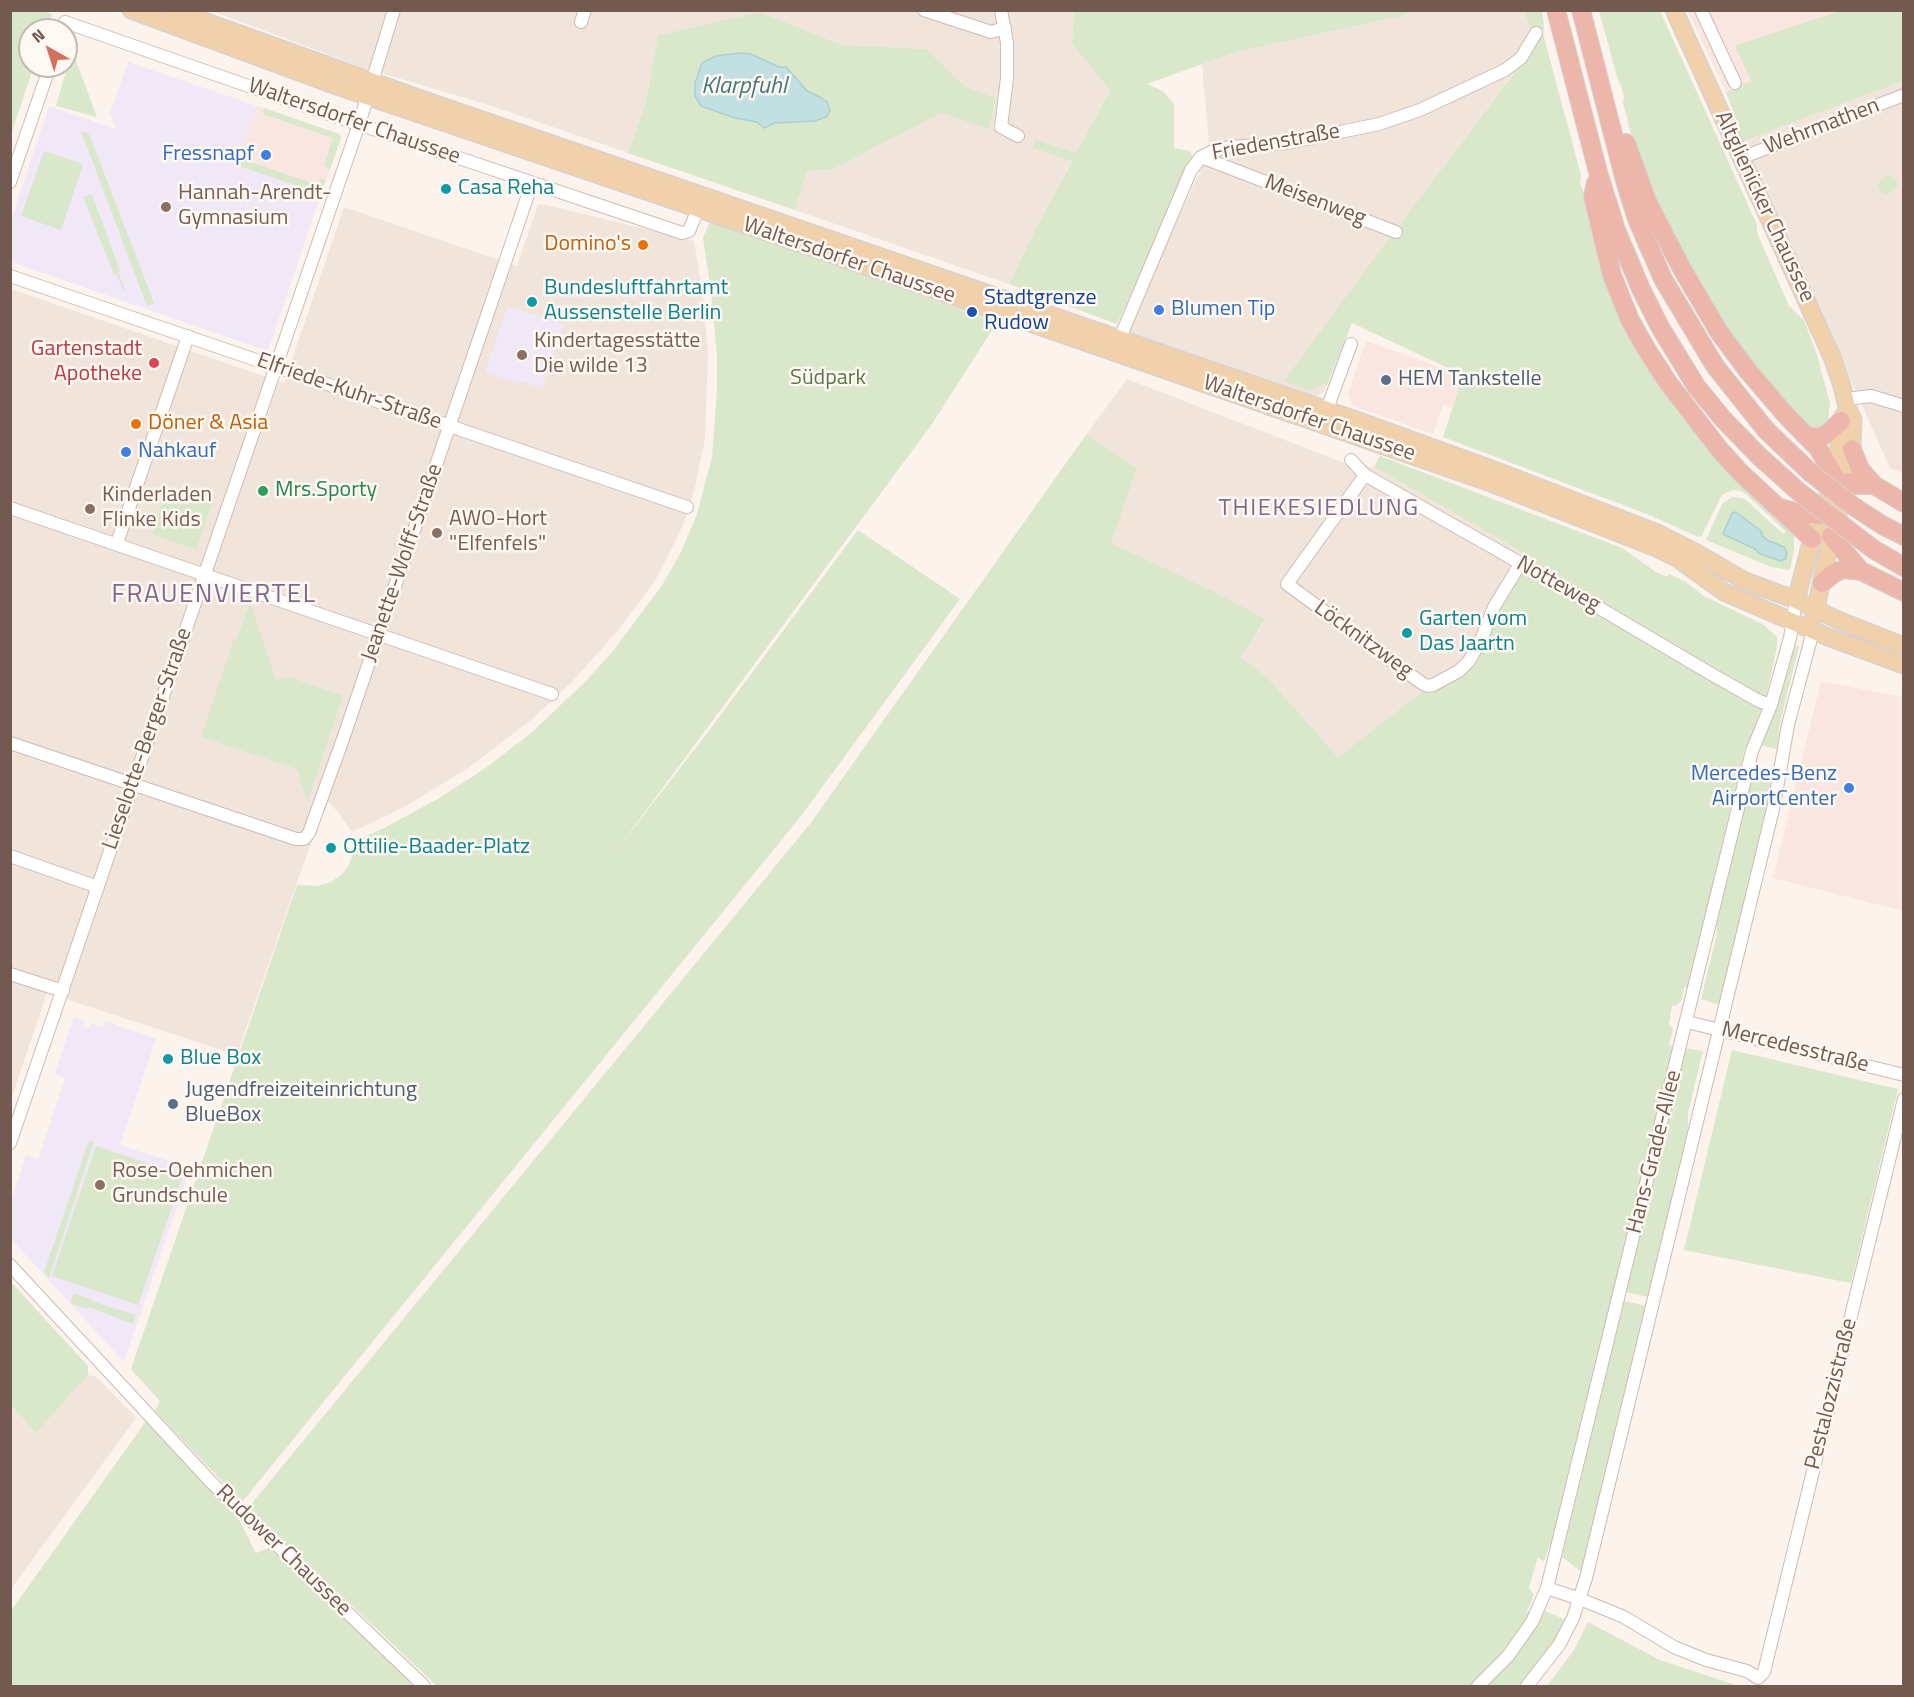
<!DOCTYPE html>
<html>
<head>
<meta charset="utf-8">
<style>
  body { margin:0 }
  #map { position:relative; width:1914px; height:1697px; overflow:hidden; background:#fbf3ec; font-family:"Titillium Web",sans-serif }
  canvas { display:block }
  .frame { position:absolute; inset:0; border:12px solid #735a51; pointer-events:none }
  .north { position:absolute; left:18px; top:18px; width:60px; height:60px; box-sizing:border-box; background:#fdf8f2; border:2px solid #c6b9b2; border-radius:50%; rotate:321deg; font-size:16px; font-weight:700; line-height:24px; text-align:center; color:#735a51 }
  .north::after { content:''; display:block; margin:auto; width:21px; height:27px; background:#d57060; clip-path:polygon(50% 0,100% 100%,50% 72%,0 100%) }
</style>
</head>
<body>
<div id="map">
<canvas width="1914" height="1697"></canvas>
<div class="frame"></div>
<div class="north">N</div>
</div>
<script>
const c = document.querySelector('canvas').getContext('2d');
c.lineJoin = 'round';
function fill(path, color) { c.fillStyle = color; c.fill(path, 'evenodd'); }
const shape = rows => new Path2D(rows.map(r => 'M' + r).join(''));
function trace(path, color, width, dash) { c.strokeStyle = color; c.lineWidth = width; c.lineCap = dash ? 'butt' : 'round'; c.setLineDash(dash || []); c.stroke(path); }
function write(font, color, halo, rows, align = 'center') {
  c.font = font + ' "Titillium Web",sans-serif'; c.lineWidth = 5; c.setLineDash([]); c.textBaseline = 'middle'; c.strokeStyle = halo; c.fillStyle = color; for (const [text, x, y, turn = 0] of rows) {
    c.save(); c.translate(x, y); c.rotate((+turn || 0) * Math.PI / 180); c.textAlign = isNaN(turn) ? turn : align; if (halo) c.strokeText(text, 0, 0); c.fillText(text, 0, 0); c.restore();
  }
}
fill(shape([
  [212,11,1074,11,1072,44,1110,89,1076,153,1035,141,1033,148,1072,160,1036,228,1009,284,795,210,807,171,834,169,941,113,989,128,996,98,965,87,926,49,842,45,760,12,658,35,646,102,628,153,492,106,364,68],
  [1414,11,1524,11,1536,43,1400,224,1402,226,1394,239,1391,237,1351,323,1324,392,1318,396,1310,398,1125,334,1202,167,1209,143,1202,64,1236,52,1402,16],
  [1903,81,1903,473,1890,468,1744,141],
  [542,204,694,241,703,296,708,354,705,439,694,492,684,523,667,558,654,582,619,629,573,681,531,720,468,768,406,806,352,832,337,811,327,801,297,882,237,1055,47,993,11,1100,11,289,284,383,344,207,517,266,538,205],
  [1127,379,1352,466,1374,467,1531,557,1465,670,1422,692,1338,757,1266,676,1241,658,1265,620,1211,590,1110,543,1137,468,1086,435],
  [88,1375,97,1377,136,1418,11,1589,11,1405,36,1433]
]), '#f1e5db');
fill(shape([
  [1688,11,1840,11,1736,46,1751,81,1726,92],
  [257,106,339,134,341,138,321,194,236,165],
  [1366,341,1463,375,1452,408,1443,405,1433,434,1353,406,1348,394],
  [1821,681,1903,697,1903,911,1773,878]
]), '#f9e6e1');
fill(shape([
  [128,62,257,106,237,165,321,194,269,348,265,350,11,262,11,220,49,106,116,129,110,113],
  [508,306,564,325,542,388,520,381,519,384,485,372],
  [74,1017,85,1021,83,1027,89,1028,91,1023,103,1027,105,1021,156,1039,120,1145,190,1168,124,1362,11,1239,11,1202,26,1155,38,1159,65,1078,55,1073]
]), '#f0e8f7');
fill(shape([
  [10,11,42,11,52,14,46,30,30,30,30,66,34,66,11,134],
  [1074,11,1414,11,1402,16,1236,52,1147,84,1163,91,1174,104,1174,148,1189,151,1192,155,1192,161,1117,324,1009,284,1036,228,1072,161,1033,148,1035,140,1076,153,1110,90,1072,44],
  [1524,11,1542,11,1544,27,1543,34,1581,175,1580,183,1587,201,1620,317,1665,394,1728,468,1727,473,1794,535,1794,550,1790,570,1771,567,1706,540,1722,504,1732,497,1742,498,1746,500,1783,534,1786,532,1747,495,1741,491,1732,490,1722,495,1701,537,1699,536,1702,530,1698,537,1652,516,1443,437,1463,375,1352,323,1327,385,1322,383,1321,386,1309,390,1284,381,1390,237,1394,238,1402,226,1400,224,1536,44],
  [1736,512,1761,531,1761,534,1767,540,1784,547,1760,554,1755,549],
  [1599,11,1660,11,1757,225,1757,233,1789,306,1804,320,1817,355,1830,403,1828,420,1815,432,1795,420,1722,322,1666,220,1650,186,1633,141,1623,103,1624,97,1621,85,1618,80],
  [1840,11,1903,11,1903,81,1744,141,1726,92,1751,81,1735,46],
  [760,12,842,45,926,49,966,87,996,98,989,129,941,113,834,169,807,171,795,210,628,153,646,102,658,35],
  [72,50,97,117,56,106],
  [264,108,339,134,341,138,330,169,324,166,333,138,263,114],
  [81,131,89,134,154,303,147,306],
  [44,151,83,164,61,230,21,216],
  [239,158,317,185,320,178,326,180,321,194,236,165],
  [1889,175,1896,179,1898,185,1894,190,1887,194,1881,192,1877,187,1882,178],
  [92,194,120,271,118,272,125,289,123,290,116,273,114,274,83,197],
  [711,219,995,322,992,330,932,424,616,851,705,736,858,530,960,599,801,816,242,1502,155,1411,160,1401,131,1369,297,885,317,886,329,883,340,876,348,867,353,854,353,842,382,829,438,799,487,767,531,733,586,681,613,651,663,584,681,552,697,514,712,457,717,390,717,356,711,291,703,238],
  [1086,435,1137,468,1111,543,1211,590,1265,619,1241,658,1266,676,1338,757,1422,692,1465,670,1531,557,1374,467,1380,456,1622,548,1656,572,1667,577,1669,574,1686,582,1704,596,1764,625,1777,637,1777,647,1767,693,1749,743,1745,748,1688,988,1684,987,1682,1000,1677,1005,1672,1006,1669,1024,1673,1029,1669,1045,1674,1047,1553,1547,1549,1546,1545,1560,1543,1561,1538,1557,1529,1588,1534,1595,1527,1611,1530,1613,1512,1641,1471,1686,437,1686,248,1508,810,824],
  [167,488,212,504,196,550,152,534],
  [250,602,276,680,290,677,343,696,307,802,297,769,201,737,234,639,237,639],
  [1794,645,1799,647,1780,722,1777,749,1760,745],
  [1753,773,1773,777,1773,785,1720,1005,1701,999,1717,934,1716,920],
  [1685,1048,1703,1051,1688,1113,1688,1133,1648,1297,1626,1292],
  [1732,1050,1898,1089,1851,1283,1684,1250],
  [89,1140,94,1142,49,1278,44,1272],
  [96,1146,183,1175,138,1305,52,1276],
  [11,1282,88,1366,88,1375,36,1433,11,1405],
  [74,1293,91,1299,91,1301,136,1315,133,1324,89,1307,88,1309,70,1303],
  [1624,1301,1647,1306,1582,1572,1562,1557],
  [146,1421,239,1519,256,1553,271,1547,417,1686,11,1686,11,1611],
  [1543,1610,1566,1620,1547,1653,1519,1686,1486,1686],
  [1588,1622,1660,1660,1739,1686,1547,1686,1574,1650]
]), '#d9e7cb');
const water = shape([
  [739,53,751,54,779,67,786,67,807,91,822,98,827,102,830,111,826,117,815,121,774,123,764,128,757,122,735,118,701,106,695,96,695,83,702,63,716,56,739,53],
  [1736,512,1762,532,1761,534,1767,540,1784,547,1787,553,1786,558,1781,561,1760,554,1755,549,1723,534,1732,513,1736,512]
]);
fill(water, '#c2e0e2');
trace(water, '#a9d0d3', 1.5);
const minor = shape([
  [924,10,991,32,1005,28],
  [1001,10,1007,43,1007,78,1001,127,1018,136],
  [1701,10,1735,83],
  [65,22,340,118,682,233,689,231,700,204],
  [581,22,585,10],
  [1201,157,1396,232],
  [1741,158,1904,95],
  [10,182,50,66],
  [10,276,687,507],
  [1117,345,1191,170,1201,157,1213,151,1229,147,1287,143,1379,124,1420,110,1505,70,1521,58,1536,33],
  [1846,399,1871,396,1904,406],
  [1324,417,1351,344],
  [1351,460,1365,475,1601,609,1713,675,1759,701,1771,705],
  [1365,475,1287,584,1423,684,1428,686,1433,685,1459,671,1469,661,1482,638,1494,607,1520,564],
  [10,508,552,694],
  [117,543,188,336],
  [10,743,296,839,304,839,309,833,343,739,532,183],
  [10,856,98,887],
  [10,974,63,991],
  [1687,1022,1904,1075],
  [10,1143,359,124,394,10],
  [10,1265,211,1482,424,1686],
  [1547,1588,1580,1599,1624,1617,1674,1647,1706,1660,1747,1671,1758,1678],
  [1758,1678,1764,1672,1904,1099],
  [1478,1686,1508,1656,1532,1622,1547,1588,1752,751,1771,705,1790,638,1796,600],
  [1527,1686,1559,1645,1573,1618,1586,1578,1774,805,1788,725,1813,631]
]);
const major = shape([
  [131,10,337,86,837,256,1488,482,1656,548,1677,558,1724,592,1828,637,1904,665],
  [173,10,418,98,1356,420,1494,470,1655,532,1695,552,1745,581,1796,600,1838,620,1904,646],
  [1674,10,1832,357,1842,386,1847,407,1853,420,1852,449,1848,482,1831,536,1814,618],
  [1796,600,1812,539,1835,477,1843,416]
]);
const highway = shape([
  [1556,10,1598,172,1616,230,1641,289,1660,327,1696,386,1723,419,1759,456],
  [1581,10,1625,181,1637,219,1663,279,1715,366,1766,430],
  [1626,143,1647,201,1682,269,1719,332,1748,371,1784,413,1806,436,1819,438,1828,433,1841,421],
  [1596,183,1593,196,1612,275,1630,320,1647,350,1667,381,1720,450,1740,472,1812,539],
  [1806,436,1818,448,1835,477],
  [1852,449,1860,469,1874,485,1904,503],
  [1848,482,1857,485,1874,485],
  [1781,508,1798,513,1820,515],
  [1882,525,1904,536],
  [1831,536,1861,571],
  [1873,549,1904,567],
  [1822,583,1834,573,1844,569,1861,571,1904,592]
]);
trace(minor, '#ccbbb2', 14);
trace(major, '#d8d1ce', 19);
trace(highway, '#d8d1ce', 20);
trace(minor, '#fff', 12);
trace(major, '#f1d1ac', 16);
trace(highway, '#edb6aa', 18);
const highwayBridge = shape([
  [1766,430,1811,473,1853,506,1882,525],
  [1759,456,1799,492,1873,549]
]);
trace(highwayBridge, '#d8d1ce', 20, []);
trace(highwayBridge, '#edb6aa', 18);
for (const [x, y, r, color] of [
  [266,155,6,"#3f7fe0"],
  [446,189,6,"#0f9aa8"],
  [166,207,6,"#8d6e63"],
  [643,245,6,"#e8710a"],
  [532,302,6,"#0f9aa8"],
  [1159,310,6,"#3f7fe0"],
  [972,312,6,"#1a4fb4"],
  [522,355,6,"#8d6e63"],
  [154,363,6,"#e0444e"],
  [1386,380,6,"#5c6f8a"],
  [136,424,6,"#e8710a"],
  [126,452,6,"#3f7fe0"],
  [263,491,6,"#2e9e5b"],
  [90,509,6,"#8d6e63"],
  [437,533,6,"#8d6e63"],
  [1407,633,6,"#0f9aa8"],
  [1849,788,6,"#3f7fe0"],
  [331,848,6,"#0f9aa8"],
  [168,1059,6,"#0f9aa8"],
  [173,1104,6,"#5c6f8a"],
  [100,1185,6,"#8d6e63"]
]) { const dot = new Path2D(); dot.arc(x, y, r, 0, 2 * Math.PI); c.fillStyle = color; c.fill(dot); trace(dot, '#fdf8f2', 2); }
write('22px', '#735a51', '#fdf8f2', [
  ["Waltersdorfer Chaussee",354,122,19],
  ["Wehrmathen",1822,127,-21],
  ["Friedenstraße",1276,143,-10],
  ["Meisenweg",1315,201,21],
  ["Altglienicker Chaussee",1764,207,65],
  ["Waltersdorfer Chaussee",849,261,19],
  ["Elfriede-Kuhr-Straße",349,392,19],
  ["Waltersdorfer Chaussee",1309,419,19],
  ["Jeanette-Wolff-Straße",403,563,-71],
  ["Notteweg",1558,585,29],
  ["Löcknitzweg",1363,640,36],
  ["Lieselotte-Berger-Straße",148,739,-71],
  ["Mercedesstraße",1795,1048,14],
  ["Hans-Grade-Allee",1655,1152,-76],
  ["Pestalozzistraße",1832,1394,-76],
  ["Rudower Chaussee",283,1551,44]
]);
write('22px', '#366cbe', '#fdf8f2', [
  ["Fressnapf",254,155],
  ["Blumen Tip",1171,310,"left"],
  ["Nahkauf",138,452,"left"],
  ["Mercedes-Benz",1837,775],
  ["AirportCenter",1837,800]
], 'right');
write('22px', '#0d838f', '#fdf8f2', [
  ["Casa Reha",458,189],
  ["Bundesluftfahrtamt",544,289],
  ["Aussenstelle Berlin",544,314],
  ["Garten vom",1419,620],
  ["Das Jaartn",1419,645],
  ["Ottilie-Baader-Platz",343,848],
  ["Blue Box",180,1059]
], 'left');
write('22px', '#785e54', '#fdf8f2', [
  ["Hannah-Arendt-",178,194],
  ["Gymnasium",178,219],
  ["Kindertagesstätte",534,342],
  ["Die wilde 13",534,367],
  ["Kinderladen",102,496],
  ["Flinke Kids",102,521],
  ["AWO-Hort",449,520],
  ["\"Elfenfels\"",449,545],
  ["Rose-Oehmichen",112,1172],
  ["Grundschule",112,1197]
], 'left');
write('22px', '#c56008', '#fdf8f2', [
  ["Domino's",631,245],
  ["Döner & Asia",148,424,"left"]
], 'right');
write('22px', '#164399', '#fdf8f2', [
  ["Stadtgrenze",984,299],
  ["Rudow",984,324]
], 'left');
write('22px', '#be3a42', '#fdf8f2', [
  ["Gartenstadt",142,350],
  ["Apotheke",142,375]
], 'right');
write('22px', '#5c784a', '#fdf8f2', [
  ["Südpark",828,379]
]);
write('22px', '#4e5e75', '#fdf8f2', [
  ["HEM Tankstelle",1398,380],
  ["Jugendfreizeiteinrichtung",185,1091],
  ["BlueBox",185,1116]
], 'left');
write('22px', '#27864d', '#fdf8f2', [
  ["Mrs.Sporty",275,491]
], 'left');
write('italic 24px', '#4a787d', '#fdf8f2', [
  ["Klarpfuhl",744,87]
]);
c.letterSpacing = '1.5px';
write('24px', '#7f698e', '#fdf8f2', [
  ["THIEKESIEDLUNG",1319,509]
]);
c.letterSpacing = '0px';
c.letterSpacing = '1.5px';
write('26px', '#7f698e', '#fdf8f2', [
  ["FRAUENVIERTEL",214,596]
]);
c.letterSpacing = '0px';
</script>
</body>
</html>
